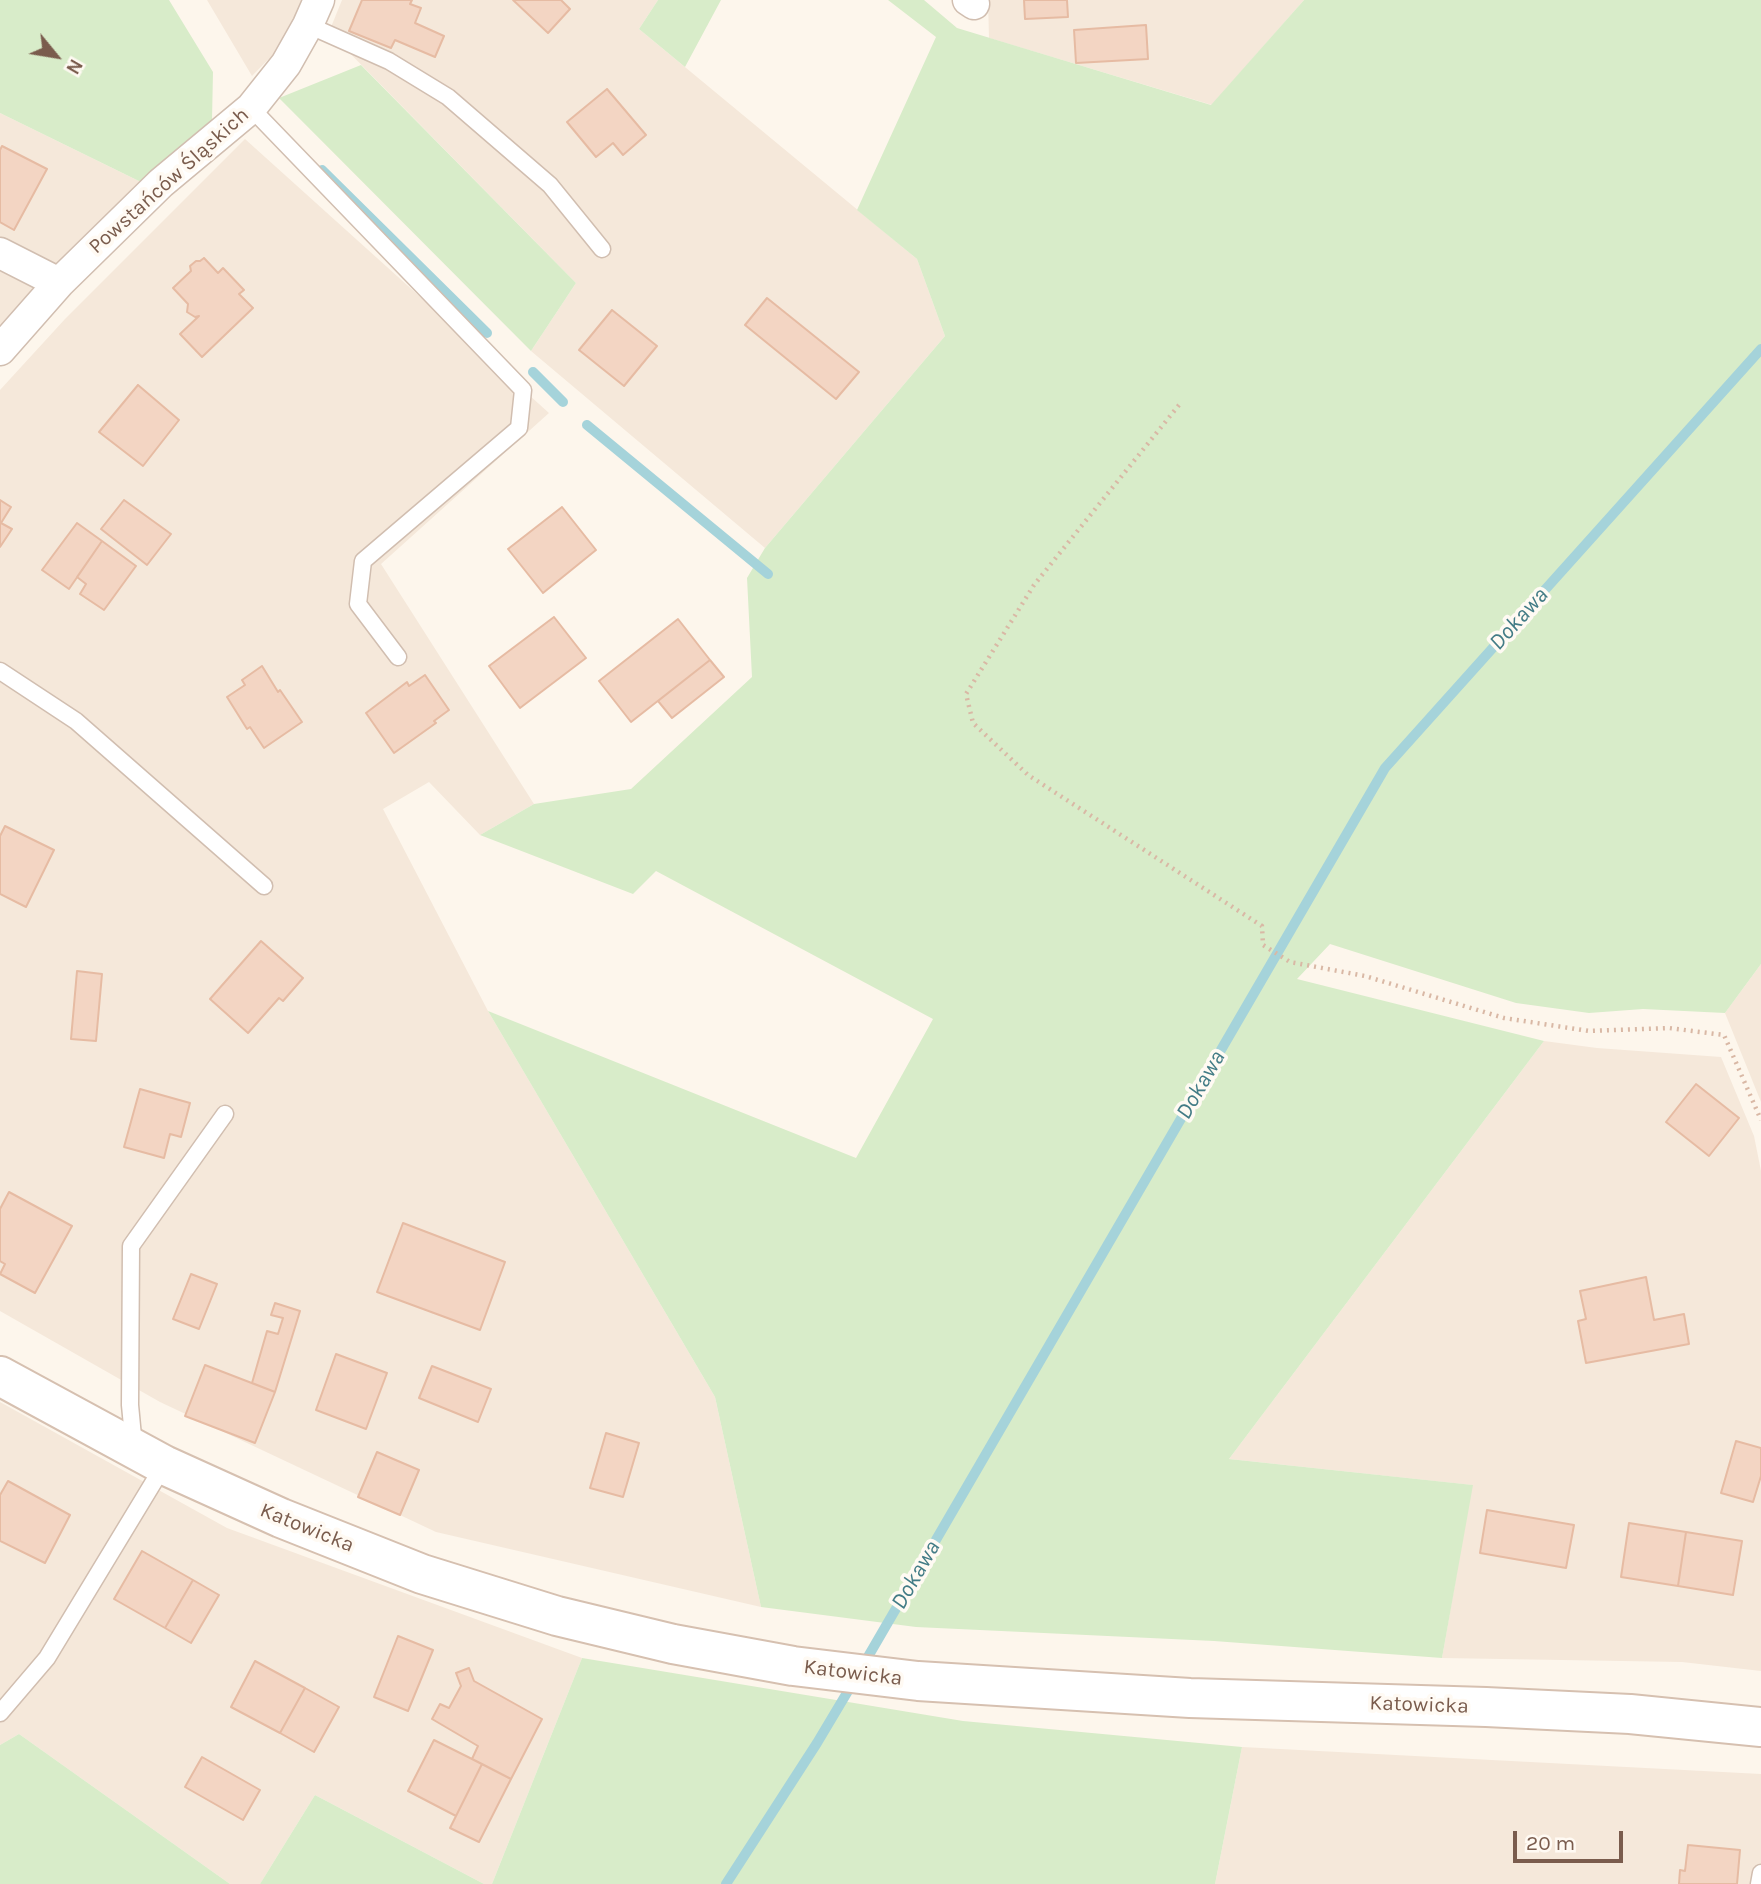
<!DOCTYPE html>
<html>
<head>
<meta charset="utf-8">
<style>
  body { margin:0 }
  #map { position:relative; width:1761px; height:1884px; overflow:hidden; background:#fdf6ec; font-family:Karla,sans-serif }
  canvas { display:block }
  .north { position:absolute; left:21px; top:21px; width:70px; height:70px; -webkit-text-stroke:5px #fffaf3; paint-order:stroke; rotate:120deg; font-size:19px; font-weight:700; line-height:28px; text-align:center; color:#7a5c4d }
  .north::after { content:''; display:block; margin:auto; width:24px; height:32px; background:#7a5c4d; clip-path:polygon(50% 0,100% 100%,50% 72%,0 100%) }
  .scale { position:absolute; left:1513px; top:1831px; width:110px; height:32px; box-sizing:border-box; border:4px solid #7a5c4d; border-top:0; padding-left:9px; font-size:21px; line-height:24px; white-space:nowrap; color:#7a5c4d; -webkit-text-stroke:5px #fffaf3; paint-order:stroke }
</style>
</head>
<body>
<div id="map">
<canvas width="1761" height="1884"></canvas>
<div class="north">N</div>
<div class="scale">20 m</div>
</div>
<script>
const c = document.querySelector('canvas').getContext('2d');
c.lineJoin = 'round';
function fill(path, color) { c.fillStyle = color; c.fill(path, 'evenodd'); }
const shape = rows => new Path2D(rows.map(r => 'M' + r).join(''));
function trace(path, color, width, dash) { c.strokeStyle = color; c.lineWidth = width; c.lineCap = dash ? 'butt' : 'round'; c.setLineDash(dash || []); c.stroke(path); }
function write(font, color, halo, rows, align = 'center') {
  c.font = font + ' Karla,sans-serif'; c.lineWidth = 7; c.setLineDash([]); c.textBaseline = 'middle'; c.strokeStyle = halo; c.fillStyle = color; for (const [text, x, y, turn = 0] of rows) {
    c.save(); c.translate(x, y); c.rotate((+turn || 0) * Math.PI / 180); c.textAlign = isNaN(turn) ? turn : align; if (halo) c.strokeText(text, 0, 0); c.fillText(text, 0, 0); c.restore();
  }
}
fill(shape([
  [207,0,307,0,293,34,252,76],
  [342,0,658,0,639,29,917,259,945,336,765,548,531,351,576,283,329,32],
  [988,0,1304,0,1212,105,989,38],
  [0,113,145,184,0,336],
  [245,139,549,413,381,564,534,804,480,835,429,782,383,809,488,1011,715,1397,761,1607,436,1532,160,1402,0,1311,0,390,65,319],
  [1761,964,1761,1102,1725,1013],
  [1544,1041,1597,1048,1721,1057,1754,1136,1761,1171,1761,1671,1682,1662,1442,1658,1472,1485,1229,1459],
  [0,1402,227,1528,582,1658,492,1884,484,1884,315,1795,260,1884,230,1884,19,1734,0,1745],
  [1242,1747,1761,1774,1761,1884,1215,1884]
]), '#f5e8da');
fill(shape([
  [0,0,169,0,213,72,212,120,145,184,0,113],
  [658,0,721,0,685,67,639,29],
  [888,0,924,0,957,28,1211,105,1304,0,1761,0,1761,964,1725,1013,1643,1009,1589,1013,1516,1003,1330,944,1297,979,1544,1041,1229,1459,1473,1485,1442,1658,1214,1641,916,1627,761,1607,715,1397,488,1011,856,1158,933,1019,656,871,633,894,480,835,534,804,631,789,752,677,747,578,765,548,945,336,917,259,857,210,936,37],
  [361,65,576,283,531,351,279,98],
  [582,1658,963,1721,1242,1747,1215,1884,492,1884],
  [19,1734,230,1884,0,1884,0,1745],
  [315,1795,484,1884,260,1884]
]), '#d8ecc9');
trace(shape([
  [322,170,487,333],
  [533,372,563,402],
  [587,425,768,574],
  [862,1667,1385,768,1761,349],
  [726,1884,817,1743,854,1681]
]), '#a5d3da', 10);
const building = shape([
  [362,0,412,0,410,4,421,8,415,23,444,36,435,57,395,40,391,48,349,31,362,0],
  [513,0,561,0,570,9,548,33,513,0],
  [1024,0,1067,0,1068,17,1025,19,1024,0],
  [1146,25,1148,59,1076,63,1074,30,1146,25],
  [607,89,646,135,623,155,613,143,596,157,567,122,607,89],
  [2,146,47,169,14,230,0,222,0,150,2,146],
  [204,258,218,273,223,268,244,290,239,294,253,308,202,357,180,334,199,316,195,317,187,312,188,304,173,288,191,271,190,266,196,261,200,261,204,258],
  [767,298,859,372,836,399,745,325,767,298],
  [612,310,657,346,624,386,579,350,612,310],
  [138,385,179,420,143,466,99,432,138,385],
  [0,500,11,507,1,523,12,529,0,547,0,500],
  [124,500,171,534,147,565,101,529,124,500],
  [562,507,596,550,543,593,508,549,562,507],
  [77,523,102,541,69,589,42,570,77,523],
  [102,541,136,566,104,610,80,594,86,584,77,577,102,541],
  [554,617,586,658,520,708,489,666,554,617],
  [678,619,710,660,631,722,599,681,678,619],
  [710,660,724,677,672,718,658,701,710,660],
  [262,666,278,692,280,690,302,722,264,748,250,727,247,729,227,697,245,685,242,680,262,666],
  [425,675,449,710,434,721,436,723,394,753,366,713,407,682,409,686,425,675],
  [5,826,54,850,26,907,0,894,0,836,5,826],
  [261,941,303,978,283,1001,279,998,248,1033,210,999,261,941],
  [77,971,102,974,96,1041,71,1039,77,971],
  [1696,1084,1739,1118,1709,1156,1666,1122,1696,1084],
  [140,1089,190,1103,181,1137,170,1134,164,1158,124,1147,140,1089],
  [9,1192,72,1226,35,1293,0,1274,5,1264,0,1261,0,1209,9,1192],
  [403,1223,505,1262,480,1330,377,1292,403,1223],
  [191,1274,217,1284,199,1329,173,1319,191,1274],
  [1646,1277,1654,1320,1684,1314,1689,1344,1586,1363,1578,1321,1586,1319,1580,1291,1646,1277],
  [275,1303,300,1311,275,1392,252,1383,267,1331,278,1334,283,1318,271,1315,275,1303],
  [336,1354,387,1373,366,1429,316,1410,336,1354],
  [205,1365,275,1392,255,1443,185,1416,205,1365],
  [432,1366,491,1389,478,1422,419,1398,432,1366],
  [606,1433,639,1443,623,1497,590,1488,606,1433],
  [1736,1441,1761,1448,1761,1476,1753,1502,1721,1493,1736,1441],
  [377,1452,419,1470,400,1515,358,1497,377,1452],
  [8,1481,70,1515,45,1563,0,1541,0,1495,8,1481],
  [1487,1510,1574,1525,1566,1568,1480,1553,1487,1510],
  [1629,1523,1686,1532,1678,1586,1621,1577,1629,1523],
  [1686,1532,1742,1541,1733,1595,1678,1586,1686,1532],
  [142,1551,193,1580,165,1628,114,1599,142,1551],
  [193,1580,219,1595,191,1643,165,1628,193,1580],
  [398,1636,433,1650,408,1711,374,1697,398,1636],
  [255,1661,305,1688,280,1733,231,1707,255,1661],
  [469,1668,474,1681,542,1719,511,1779,472,1759,478,1746,432,1719,440,1704,449,1708,461,1686,456,1673,469,1668],
  [305,1688,339,1707,314,1752,280,1733,305,1688],
  [434,1740,482,1764,456,1816,408,1791,434,1740],
  [202,1757,260,1790,243,1820,185,1787,202,1757],
  [482,1764,511,1779,479,1842,450,1828,482,1764],
  [1688,1845,1740,1850,1737,1884,1679,1884,1680,1870,1685,1871,1688,1845]
]);
fill(building, '#f3d5c3');
trace(building, '#e6bba3', 2);
const lane = shape([
  [308,25,389,61,448,97,550,185,602,249],
  [251,108,523,390,519,428,363,561,358,604,398,657],
  [0,671,76,721,264,886],
  [134,1447,130,1405,131,1246,225,1114],
  [0,1713,47,1658,164,1465],
  [1759,1884,1761,1873]
]);
const street = shape([
  [968,0,974,4],
  [0,253,59,283],
  [0,350,59,283,161,183,251,108,286,64,308,25,319,0]
]);
const secondary = shape([
  [0,1376,164,1465,281,1518,422,1574,557,1616,673,1644,793,1666,918,1681,1190,1698,1486,1707,1630,1714,1761,1727]
]);
trace(lane, '#d1beb0', 19);
trace(street, '#d1beb0', 33);
trace(secondary, '#d6c0b0', 42);
trace(shape([
  [1179,405,1034,585,966,694,973,723,1028,775,1262,926,1263,945,1290,962,1365,976,1504,1018,1589,1031,1669,1028,1724,1035,1761,1120]
]), '#d9b8a5', 4.5, [2, 5]);
trace(lane, '#fff', 16);
trace(street, '#fff', 30);
trace(secondary, '#fff', 38);
write('21px', '#7a5c4d', '#fffaf3', [
  ["Powstańców Śląskich",169,181,-42],
  ["Katowicka",307,1528,22],
  ["Katowicka",853,1673,7],
  ["Katowicka",1419,1705,2]
]);
write('italic 23px', '#437c86', '#fffaf3', [
  ["Dokawa",1519,619,-48],
  ["Dokawa",1201,1085,-60],
  ["Dokawa",916,1575,-60]
]);
</script>
</body>
</html>
